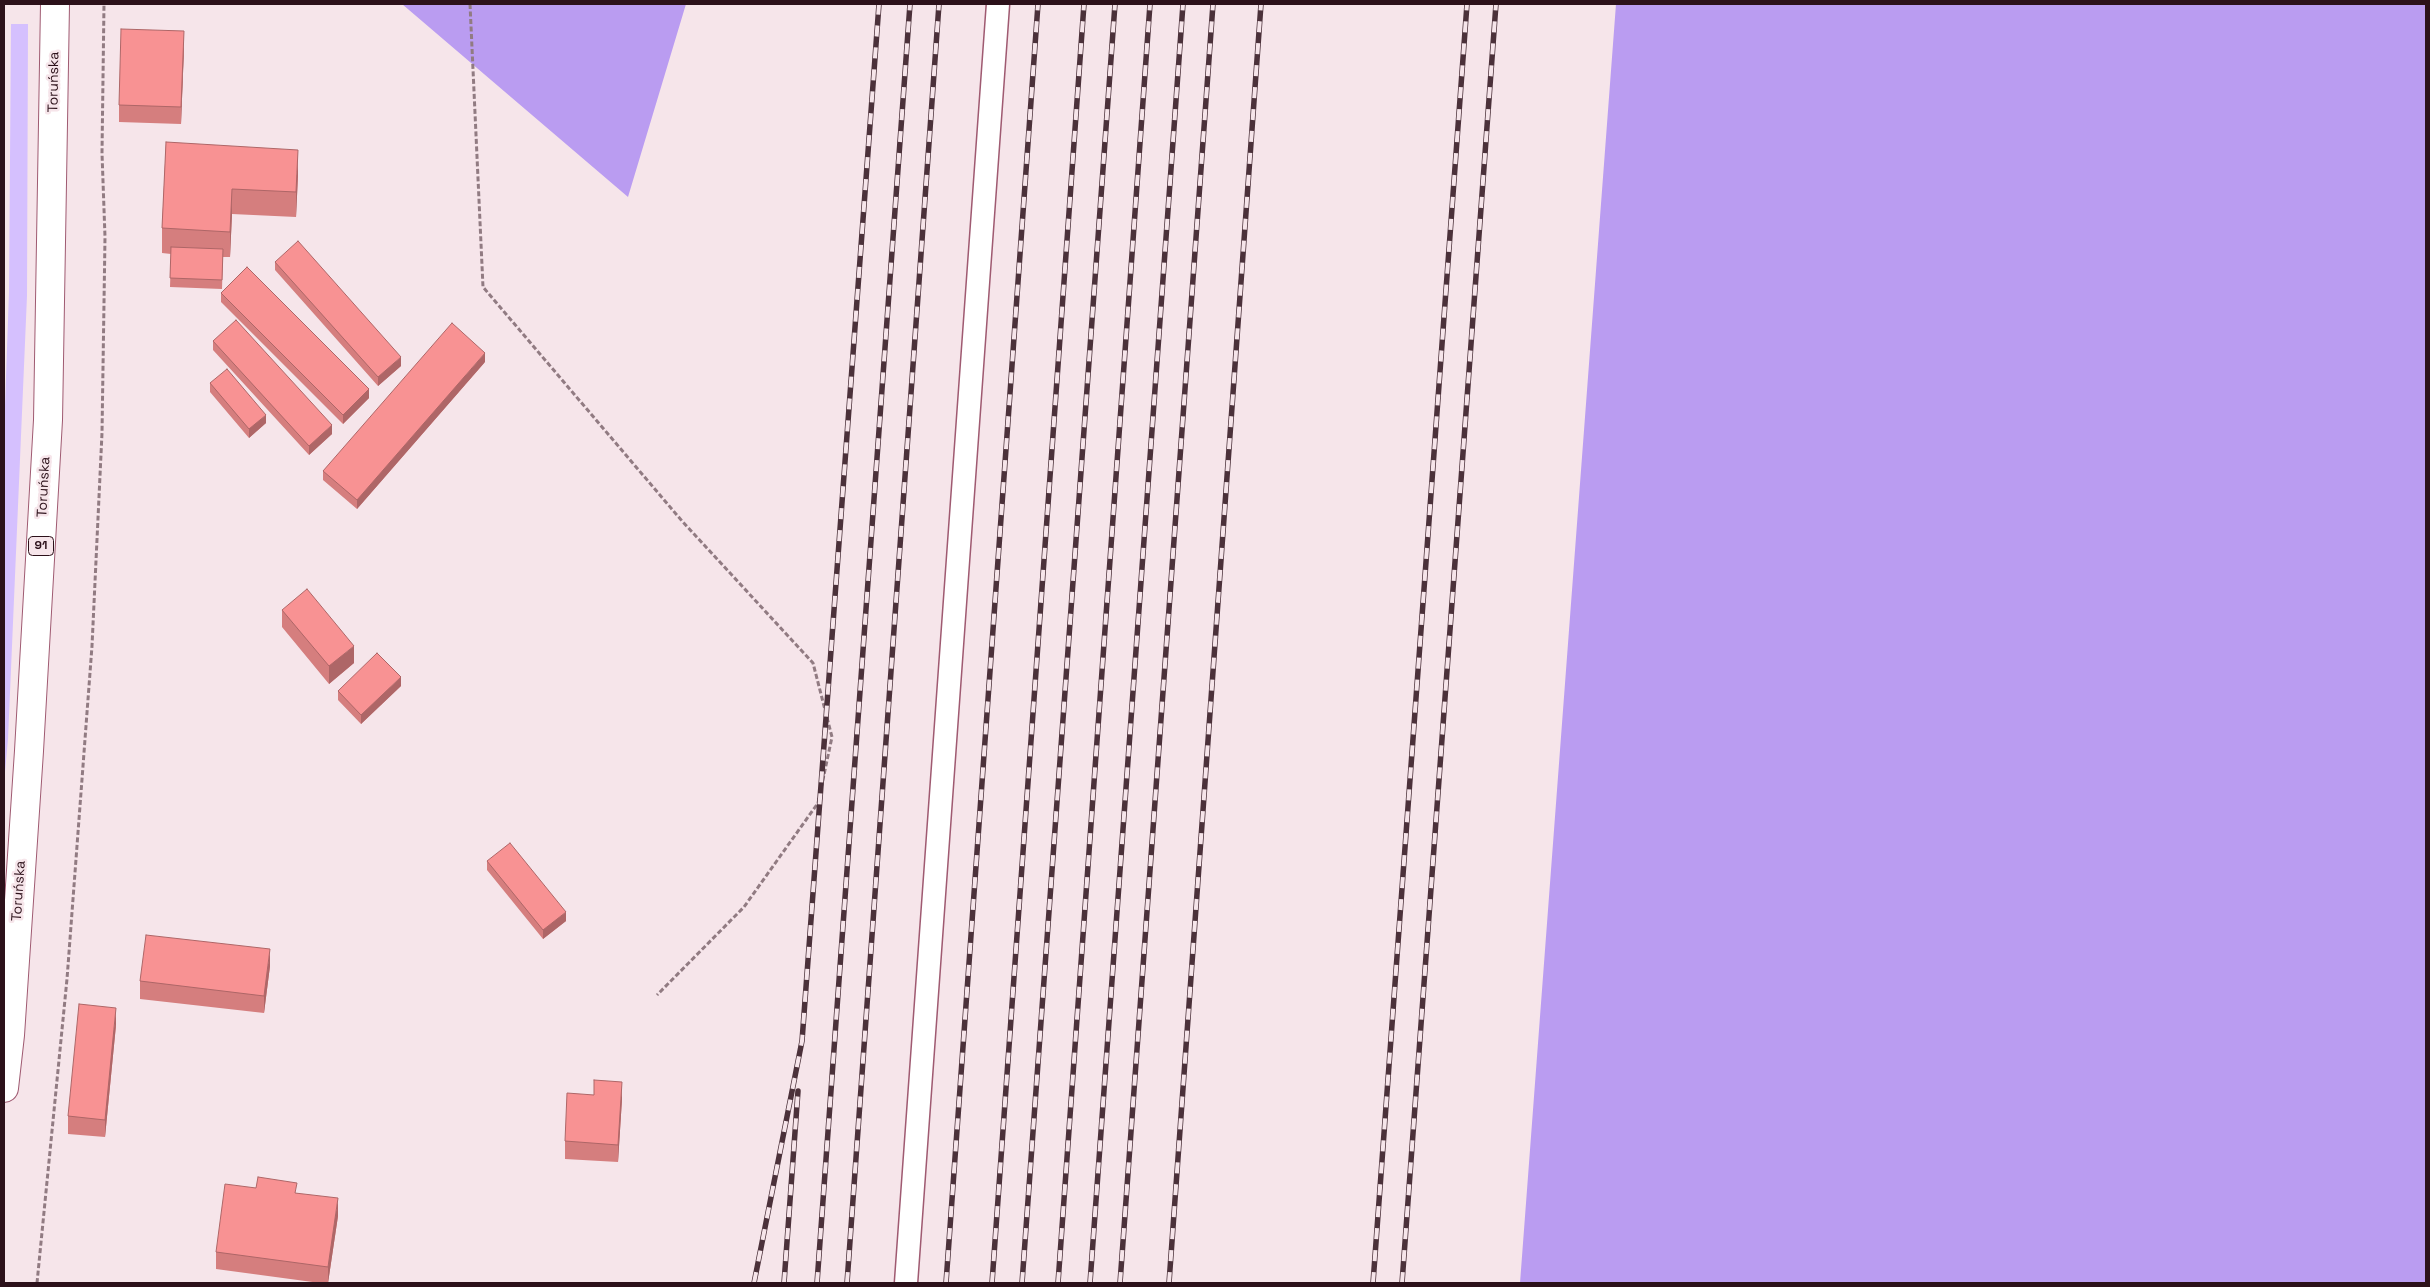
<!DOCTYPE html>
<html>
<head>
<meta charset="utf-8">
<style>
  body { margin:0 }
  #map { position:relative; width:2430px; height:1287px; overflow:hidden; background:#f6e5ea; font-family:"Space Grotesk",sans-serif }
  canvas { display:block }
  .frame { position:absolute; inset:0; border:5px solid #2c111a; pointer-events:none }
</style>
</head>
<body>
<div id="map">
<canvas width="2430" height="1287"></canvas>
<div class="frame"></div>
</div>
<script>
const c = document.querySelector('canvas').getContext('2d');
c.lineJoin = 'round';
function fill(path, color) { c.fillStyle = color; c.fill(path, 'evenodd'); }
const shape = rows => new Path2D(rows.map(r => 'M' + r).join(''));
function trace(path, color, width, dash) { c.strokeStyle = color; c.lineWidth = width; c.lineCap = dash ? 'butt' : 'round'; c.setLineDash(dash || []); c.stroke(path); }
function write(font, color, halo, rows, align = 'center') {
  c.font = font + ' "Space Grotesk",sans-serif'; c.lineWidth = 5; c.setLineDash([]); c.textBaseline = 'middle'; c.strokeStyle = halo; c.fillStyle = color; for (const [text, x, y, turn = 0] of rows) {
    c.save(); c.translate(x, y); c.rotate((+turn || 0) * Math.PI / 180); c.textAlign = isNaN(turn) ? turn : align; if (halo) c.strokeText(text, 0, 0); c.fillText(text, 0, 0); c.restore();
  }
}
fill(shape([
  [11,24,28,24,27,296,8,739,4,783,4,434,9,292]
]), '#d5c0fe');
fill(shape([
  [402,4,686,4,628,197],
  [1616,4,2426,4,2426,1283,1520,1283]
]), '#ba9cf1');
const lane = shape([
  [906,1283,998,4]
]);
const primary = shape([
  [4,1088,10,1035,29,751,48,420,55,4]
]);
trace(lane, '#9f5a71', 25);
trace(primary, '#9f5a71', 30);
trace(shape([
  [470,4,483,287,682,521,813,663,832,737,818,803,744,907,657,995],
  [37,1283,67,979,92,646,102,433,105,237,102,153,104,4]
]), '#917b82', 3, [5, 2.5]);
trace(lane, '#fff', 22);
trace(primary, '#fff', 28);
const rail = shape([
  [754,1283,802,1041,879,4],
  [784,1283,798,1091],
  [817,1283,910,4],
  [847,1283,939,4],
  [946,1283,1038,4],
  [992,1283,1084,4],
  [1022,1283,1115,4],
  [1058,1283,1150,4],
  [1090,1283,1183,4],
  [1120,1283,1213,4],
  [1169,1283,1261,4],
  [1373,1283,1467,4],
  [1402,1283,1496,4]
]);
trace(rail, '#4b313a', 5.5);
trace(rail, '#f6e5ea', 4, [11]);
fill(shape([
  [184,48,181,124,119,122,119,105],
  [166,142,298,175,296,217,232,214,230,257,223,257,222,289,170,287,171,254,162,253,162,228],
  [275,262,401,366,378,386,275,270],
  [221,293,369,398,343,424,221,302],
  [213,341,332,434,309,455,213,350],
  [485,362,357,509,323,480,323,471],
  [210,383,266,423,249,438,210,392],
  [282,610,354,663,329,684,282,627],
  [401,686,361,724,338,700,338,691],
  [487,861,566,921,543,939,487,870],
  [270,966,264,1013,140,999,140,981],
  [116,1025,105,1137,68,1134,68,1116],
  [622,1099,618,1162,565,1159,565,1141],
  [297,1193,338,1216,328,1283,320,1283,216,1269,216,1252]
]), '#d57e7e');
fill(shape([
  [184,31,184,48,181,124,181,107],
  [298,150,298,175,296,217,296,192],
  [232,189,232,214,230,257,230,232],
  [485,353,485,362,357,509,357,500],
  [401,357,401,366,378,386,378,377],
  [369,389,369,398,343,424,343,415],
  [266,415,266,423,249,438,249,429],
  [332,425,332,434,309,455,309,446],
  [354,646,354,663,329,684,329,666],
  [401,677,401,686,361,724,361,715],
  [566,912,566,921,543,939,543,930],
  [270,949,270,966,264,1013,264,996],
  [116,1008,116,1025,105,1137,105,1120],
  [622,1082,622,1099,618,1162,618,1145],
  [338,1198,338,1216,328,1283,328,1267]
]), '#ae6667');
const building = shape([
  [121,29,184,31,181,107,119,105,121,29],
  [166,142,298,150,296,192,232,189,230,232,162,228,166,142],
  [298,241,401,357,378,377,275,262,298,241],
  [171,247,223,249,222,280,170,278,171,247],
  [247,267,369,389,343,415,221,293,247,267],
  [236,320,332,425,309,446,213,341,236,320],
  [452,323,485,353,357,500,323,471,452,323],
  [227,369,266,415,249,429,210,383,227,369],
  [307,589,354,646,329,666,282,610,307,589],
  [377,653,401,677,361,715,338,691,377,653],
  [510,843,566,912,543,930,487,861,510,843],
  [146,935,270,949,264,996,140,981,146,935],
  [79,1004,116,1008,105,1120,68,1116,79,1004],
  [594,1080,622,1082,618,1145,565,1141,567,1093,594,1095,594,1080],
  [258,1177,297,1183,295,1193,338,1198,328,1267,216,1252,225,1184,256,1188,258,1177]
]);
fill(building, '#f89293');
trace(building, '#ae6667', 1);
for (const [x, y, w] of [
  [41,546,25]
]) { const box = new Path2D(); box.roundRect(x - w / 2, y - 9.5, w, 19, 4); c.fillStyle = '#f6e5ea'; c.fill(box); trace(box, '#2c111a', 1); }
write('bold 12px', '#2c111a', null, [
  ["91",41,546]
]);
write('14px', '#2c111a', '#f6e5ea', [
  ["Toruńska",54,82,-89],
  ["Toruńska",44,487,-87],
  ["Toruńska",19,891,-86]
]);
</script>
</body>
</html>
